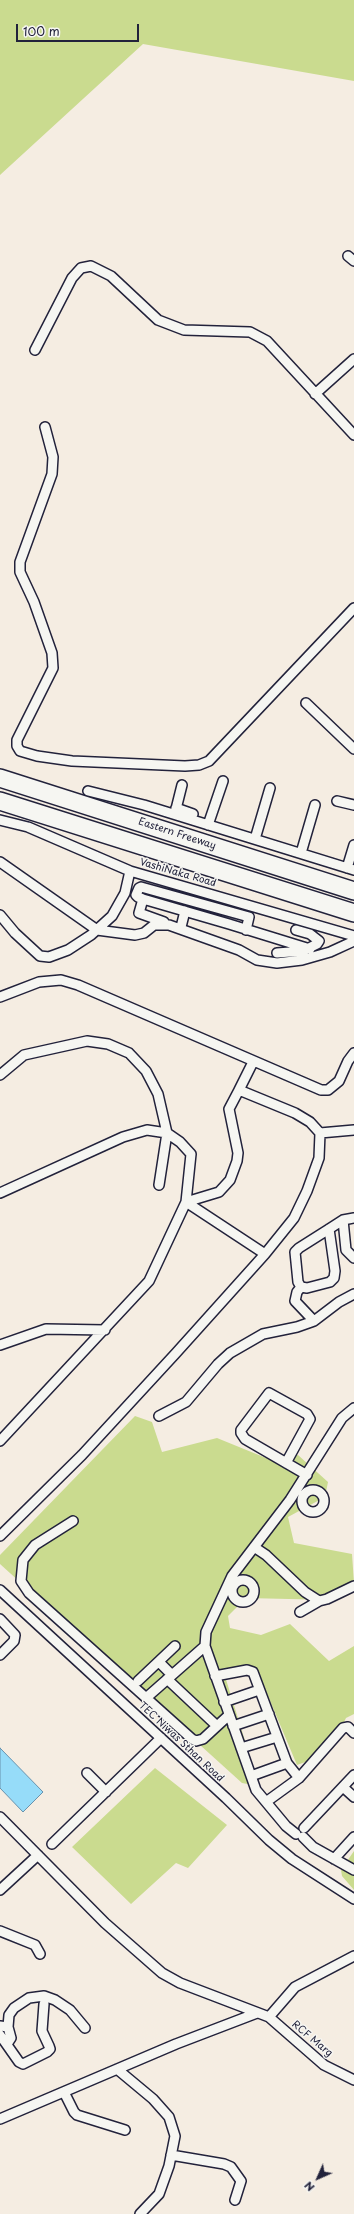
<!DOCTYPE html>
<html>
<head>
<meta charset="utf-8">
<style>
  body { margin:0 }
  #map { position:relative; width:354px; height:2214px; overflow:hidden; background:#f5ede2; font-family:"Playpen Sans",sans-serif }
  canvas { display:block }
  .north { position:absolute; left:298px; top:2158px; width:40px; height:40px; -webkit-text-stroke:3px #f6f6f2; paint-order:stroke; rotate:225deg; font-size:11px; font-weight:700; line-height:16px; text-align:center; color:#22223b }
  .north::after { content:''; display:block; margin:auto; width:14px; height:18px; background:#22223b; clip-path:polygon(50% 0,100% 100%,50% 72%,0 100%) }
  .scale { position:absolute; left:16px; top:24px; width:123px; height:18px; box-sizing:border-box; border:2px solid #22223b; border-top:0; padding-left:5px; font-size:12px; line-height:14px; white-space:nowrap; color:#22223b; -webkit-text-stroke:3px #f6f6f2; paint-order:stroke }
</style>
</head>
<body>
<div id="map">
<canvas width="354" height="2214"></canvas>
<div class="north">N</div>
<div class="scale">100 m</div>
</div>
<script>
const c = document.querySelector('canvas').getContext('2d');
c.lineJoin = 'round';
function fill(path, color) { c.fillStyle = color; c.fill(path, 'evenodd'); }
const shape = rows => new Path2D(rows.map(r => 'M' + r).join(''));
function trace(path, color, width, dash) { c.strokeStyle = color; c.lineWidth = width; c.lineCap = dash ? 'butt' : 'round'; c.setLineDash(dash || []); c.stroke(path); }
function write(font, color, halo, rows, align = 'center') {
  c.font = font + ' "Playpen Sans",sans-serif'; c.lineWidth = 3; c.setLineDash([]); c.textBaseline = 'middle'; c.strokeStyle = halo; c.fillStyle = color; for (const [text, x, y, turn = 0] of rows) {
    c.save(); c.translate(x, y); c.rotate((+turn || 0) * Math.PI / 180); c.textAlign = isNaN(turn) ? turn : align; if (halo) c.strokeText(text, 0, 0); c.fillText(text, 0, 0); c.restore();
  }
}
fill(shape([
  [0,0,354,0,354,81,143,44,0,175],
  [135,1416,152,1422,162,1452,217,1438,266,1458,298,1455,328,1482,325,1497,288,1517,294,1543,352,1554,354,1583,332,1600,246,1598,228,1616,230,1628,261,1635,290,1624,329,1661,354,1646,354,1714,346,1718,328,1754,297,1765,260,1677,224,1673,255,1773,253,1785,242,1783,0,1564,0,1555],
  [155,1768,227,1825,188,1868,176,1863,131,1904,72,1847],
  [354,1851,354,1890,342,1876,341,1870]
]), '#cadb8f');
const water = shape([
  [0,1748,43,1792,23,1812,0,1788,0,1748]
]);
fill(water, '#96dcf9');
trace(water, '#6892ad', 1);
const street = shape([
  [348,256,354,261],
  [35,350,72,278,81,268,91,266,111,276,158,320,184,330,250,332,267,341,354,435],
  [315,394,354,359],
  [45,427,53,457,52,474,20,562,20,572,34,602,52,653,53,668,17,740,17,746,20,751,37,756,72,761,185,766,199,765,209,761,354,608],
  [306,703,354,749],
  [88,791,144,805,354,870],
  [337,801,354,805],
  [176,808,193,814],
  [175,813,182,785],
  [0,820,28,827,130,871,354,936],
  [208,825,223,781],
  [255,839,270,788],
  [301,853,315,805],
  [0,862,97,930,135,935,144,933,154,925,169,925,239,950,257,960,277,963,302,960,330,952,354,941],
  [347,868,354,845],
  [143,899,139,913,164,922],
  [0,915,15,933,40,956,49,957,68,950,91,935,112,916,125,893,130,871],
  [181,927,185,911],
  [246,930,249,917,141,887,139,888,136,895,138,897,143,899,229,924,310,949],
  [277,953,303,951,317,944,319,941,310,934,296,930],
  [0,997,39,982,61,980,78,985,321,1090,328,1090,339,1081,348,1061,354,1053],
  [0,1075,24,1055,87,1041,108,1044,129,1053,146,1071,158,1094,167,1133,180,1142,191,1154,186,1202,149,1281,0,1441],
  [320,1133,354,1130],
  [0,1193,123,1137,147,1130,167,1133,159,1185],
  [186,1202,219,1192,230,1180,237,1161,238,1153,229,1109,239,1090],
  [186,1202,265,1254],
  [343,1220,346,1250,354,1258],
  [329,1229,335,1271,334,1278,330,1282,307,1288,301,1287,298,1282,295,1252,299,1248,329,1229,343,1220,354,1218],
  [301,1287,297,1292,295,1301,314,1321],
  [0,1345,46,1329,105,1330],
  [159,1416,186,1402,218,1364,230,1353,263,1334,297,1327,314,1321,339,1302,354,1294],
  [286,1463,310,1419,307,1414,269,1393,241,1430,241,1433,245,1439,307,1475],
  '302 1501a11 11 0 1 1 22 0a11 11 0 1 1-22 0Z',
  [73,1521,35,1545,23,1560,21,1581,29,1593,192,1739,196,1741,203,1739,229,1715],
  [0,1536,82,1455,176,1353,265,1254,294,1218,307,1191,319,1158,320,1133,310,1122,295,1113,239,1090,253,1062],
  [254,1547,266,1555,305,1592,319,1601,327,1599,354,1586],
  '232 1591a11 11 0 1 1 22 0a11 11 0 1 1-22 0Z',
  [0,1590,226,1798,269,1840,292,1859,354,1899],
  [300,1612,319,1601],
  [0,1619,15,1635,14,1641,0,1655],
  [159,1662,172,1675],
  [215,1676,247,1670,253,1672,287,1763,299,1778,343,1728,348,1727,354,1733],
  [167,1679,217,1726],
  [138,1681,175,1646],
  [146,1698,205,1646],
  [224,1702,259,1690],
  [233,1726,269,1714],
  [241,1748,277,1737],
  [87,1773,106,1792],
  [251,1776,287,1763],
  [343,1787,354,1797],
  [266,1802,299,1778],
  [0,1817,105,1923,162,1973,180,1983,269,2017,324,2065,354,2080],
  [304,1828,354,1775],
  [296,1834,286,1826,256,1790,205,1646,206,1632,232,1576,290,1500,342,1418,354,1408],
  [303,1837,313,1847,354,1870],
  [52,1844,161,1738],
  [334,1859,354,1837],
  [0,1890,38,1855],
  [0,1931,35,1945,40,1954],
  [269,2017,295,1987,354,1956],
  [0,2026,8,2027,9,2015,14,2008,29,1998,44,1996,55,2000,70,2010,85,2028],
  [0,2035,19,2062,23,2064,47,2052,50,2049,49,2046,42,2031,44,2004],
  [7,2044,11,2038,8,2027],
  [117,2069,153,2099,169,2117,175,2136,169,2166,159,2194,140,2214],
  [64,2092,74,2112,77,2115,125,2130],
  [0,2119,176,2044,257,2013],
  [171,2155,224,2164,231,2167,241,2181,235,2200]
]);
const highway = shape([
  [0,778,354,891],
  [0,801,354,913]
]);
trace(street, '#22223b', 12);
trace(highway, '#22223b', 20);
trace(street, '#f6f6f2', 9);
trace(highway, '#f6f6f2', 17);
write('10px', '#22223b', '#f6f6f2', [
  ["Eastern Freeway",177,834,18],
  ["VashiNaka Road",178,873,16],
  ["TEC Niwas Sthan Road",181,1742,43],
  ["RCF Marg",312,2039,40]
]);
</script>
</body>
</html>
